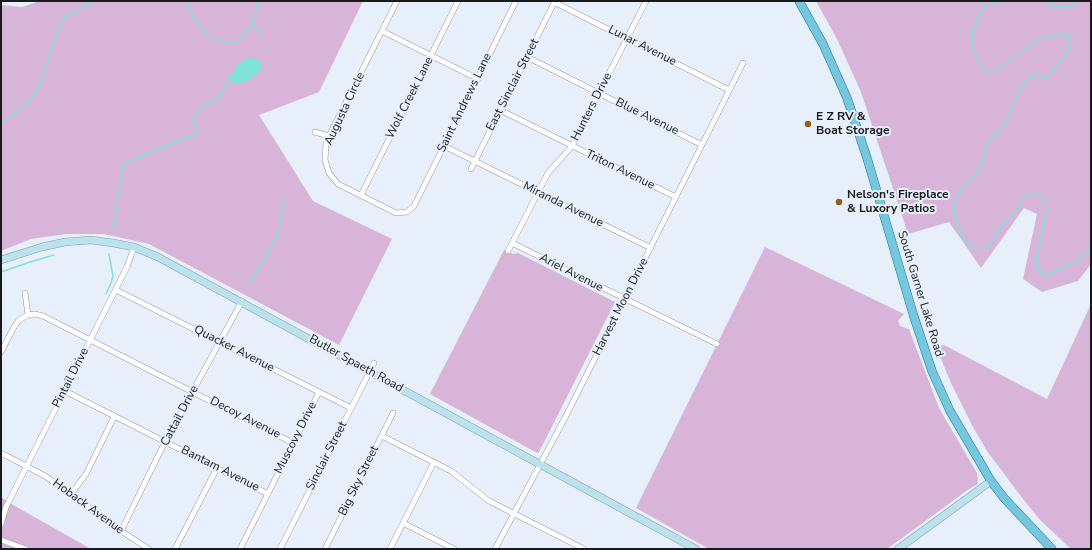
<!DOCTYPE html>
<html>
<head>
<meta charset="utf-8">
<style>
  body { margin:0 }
  #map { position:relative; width:1092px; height:550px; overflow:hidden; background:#e7effa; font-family:"Nunito Sans",sans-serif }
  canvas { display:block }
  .frame { position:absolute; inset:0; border:2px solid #181a1e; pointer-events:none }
</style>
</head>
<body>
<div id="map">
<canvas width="1092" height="550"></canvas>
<div class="frame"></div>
</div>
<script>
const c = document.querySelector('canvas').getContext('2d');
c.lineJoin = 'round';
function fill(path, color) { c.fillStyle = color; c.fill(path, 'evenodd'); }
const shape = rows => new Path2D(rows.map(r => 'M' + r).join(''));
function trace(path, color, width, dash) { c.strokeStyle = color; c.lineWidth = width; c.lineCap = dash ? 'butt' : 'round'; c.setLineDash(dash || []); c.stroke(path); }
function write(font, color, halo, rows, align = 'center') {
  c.font = font + ' "Nunito Sans",sans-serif'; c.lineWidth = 4; c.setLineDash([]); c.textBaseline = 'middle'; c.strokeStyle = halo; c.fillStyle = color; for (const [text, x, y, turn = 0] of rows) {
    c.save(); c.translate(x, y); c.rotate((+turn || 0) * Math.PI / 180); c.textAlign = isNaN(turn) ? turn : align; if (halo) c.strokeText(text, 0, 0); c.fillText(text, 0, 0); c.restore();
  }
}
fill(shape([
  [40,1,363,1,319,92,259,115,313,201,392,239,339,345,149,244,104,234,66,234,31,239,1,251,1,5,22,7],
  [816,1,1091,1,1091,264,1078,281,1042,292,1023,279,1037,214,1024,208,981,268,949,222,908,234,861,92,837,39],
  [765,247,904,314,898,321,900,326,909,329,939,408,977,473,978,484,969,489,887,549,709,549,636,508],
  [504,250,513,254,518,253,615,302,539,452,537,453,430,394],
  [1091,304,1091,549,1071,549,1041,521,1023,499,987,451,974,429,951,383,941,359,937,346,944,345,1047,399],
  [1,497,15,506,91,549,1,549]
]), '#d8b5d8');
fill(shape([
  [255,58,261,63,261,71,245,82,236,84,227,77,234,73,237,65,246,59]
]), '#7ee3d9');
trace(shape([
  [187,1,192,15,205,33,213,39,224,42,235,42,244,36,252,24,259,1],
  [1003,1,987,4,981,11,978,21,973,29,972,37,974,51,981,66,987,71,993,72,1017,56,1041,38,1065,34,1070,37,1070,45,1068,50,1060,63,1046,78,1036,74,1029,77,1018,93,1007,121,992,138,986,147,983,162,973,178,961,190,955,202,954,213,961,234,968,243,976,250,985,249,992,242,998,229,1018,209,1022,199,1026,195,1041,195,1045,199,1046,210,1040,244,1036,255,1037,268,1044,275,1051,274,1068,264,1079,260,1091,250],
  [1045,1,1055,6,1071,7,1079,1],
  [253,25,263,34],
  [1,123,27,104,38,89,60,25,65,17,95,1],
  [113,231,123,164,197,133,198,128,193,122,198,111,207,104,218,99,230,80],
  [1,272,30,262,54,255],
  [250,283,278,235,284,198],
  [106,294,111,283,113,276,109,254]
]), '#7ee3d9', 1.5);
const street = shape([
  [397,1,329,136,326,144,325,160,329,173,338,184,396,213,407,212,414,206,516,1],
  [554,2,729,90],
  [382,31,478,79],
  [527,57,702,145],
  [500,110,676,197],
  [315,132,329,136],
  [444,146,651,248],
  [471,169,555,1],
  [361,195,458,1],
  [512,243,717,344],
  [508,251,548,173,572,146,646,1],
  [116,290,351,408],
  [25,293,28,315],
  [1,352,14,327,19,320,28,315,35,314,43,316,293,443],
  [65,391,268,494],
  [382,436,451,471,489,501,584,549],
  [1,453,45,476,121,531,149,549],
  [71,494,86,474,114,417],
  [403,523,454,549],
  [1,524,6,507,127,267,134,247],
  [121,531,165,442,242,301],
  [1,540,26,549],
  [175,549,217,468],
  [240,549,319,392],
  [280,549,374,363],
  [325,549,393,413],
  [390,549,434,462],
  [495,549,567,414,743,63]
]);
const secondary = shape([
  [1,260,42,247,65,242,91,240,113,243,134,247,158,257,696,549],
  [898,549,991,481]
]);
const primary = shape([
  [799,1,823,44,847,98,867,158,914,317,932,371,950,411,991,481,1004,498,1052,549]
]);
trace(street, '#9299a3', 6);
trace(secondary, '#9299a3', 8);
trace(primary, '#18728b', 9);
trace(street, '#fff', 5);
trace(secondary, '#bae3ee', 7);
trace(primary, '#74c7dd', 8);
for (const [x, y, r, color] of [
  [808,124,4,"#935f13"],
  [839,202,4,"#935f13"]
]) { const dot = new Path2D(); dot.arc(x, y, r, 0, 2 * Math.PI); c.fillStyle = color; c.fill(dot); trace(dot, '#e7effa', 1.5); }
write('12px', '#181a1e', '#e7effa', [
  ["Lunar Avenue",642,46,27],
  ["East Sinclair Street",513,85,-63],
  ["Wolf Creek Lane",410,98,-63],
  ["Saint Andrews Lane",465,103,-64],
  ["Hunters Drive",592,107,-63],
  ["Augusta Circle",345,109,-65],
  ["Blue Avenue",647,117,26],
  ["Triton Avenue",620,170,26],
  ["Miranda Avenue",563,205,26],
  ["Ariel Avenue",571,273,27],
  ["South Garner Lake Road",920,294,73],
  ["Harvest Moon Drive",621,307,-63],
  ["Quacker Avenue",234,349,27],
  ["Butler Spaeth Road",356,364,29],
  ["Pintail Drive",71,378,-63],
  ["Cattail Drive",180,416,-62],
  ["Decoy Avenue",245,418,27],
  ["Muscovy Drive",296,438,-63],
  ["Sinclair Street",327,456,-63],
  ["Bantam Avenue",220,469,27],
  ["Big Sky Street",359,481,-64],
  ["Hoback Avenue",88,507,36]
]);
write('bold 12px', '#181a1e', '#e7effa', [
  ["E Z RV &",816,117],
  ["Boat Storage",816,131],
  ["Nelson's Fireplace",847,195],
  ["& Luxory Patios",847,209]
], 'left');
</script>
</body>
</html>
